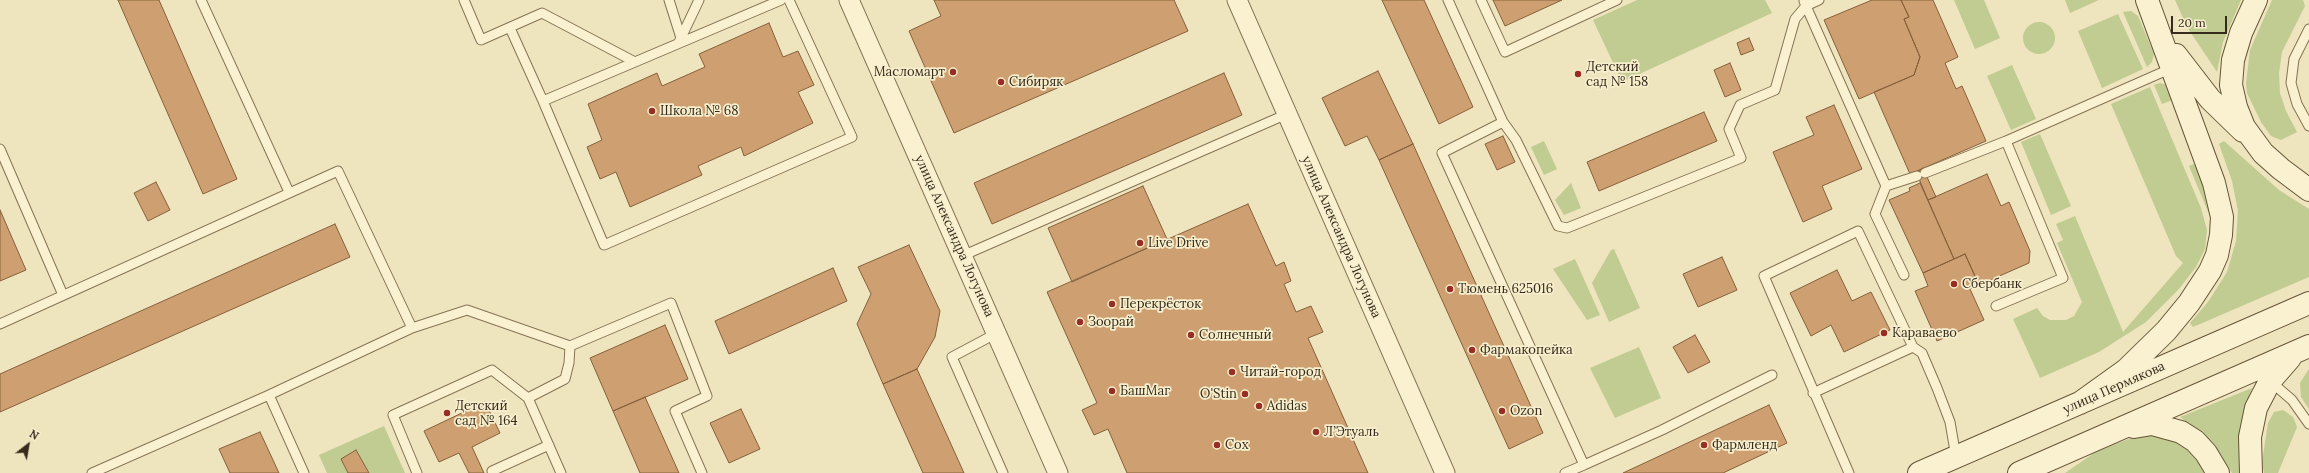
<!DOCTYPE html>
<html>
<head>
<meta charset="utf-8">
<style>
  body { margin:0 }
  #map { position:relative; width:2309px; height:473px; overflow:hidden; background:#eee4bd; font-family:Lora,serif }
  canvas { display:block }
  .north { position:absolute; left:8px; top:425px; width:40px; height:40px; -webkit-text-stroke:3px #f6eecc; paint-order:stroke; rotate:31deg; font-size:11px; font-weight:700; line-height:16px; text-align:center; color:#352a1b }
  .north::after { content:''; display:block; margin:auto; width:14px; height:18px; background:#352a1b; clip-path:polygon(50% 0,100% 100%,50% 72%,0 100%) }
  .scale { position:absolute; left:2171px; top:16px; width:56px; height:18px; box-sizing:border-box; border:2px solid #352a1b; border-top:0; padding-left:5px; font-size:12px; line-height:14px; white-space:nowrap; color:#352a1b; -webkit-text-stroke:3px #f6eecc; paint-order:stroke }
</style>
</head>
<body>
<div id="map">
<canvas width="2309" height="473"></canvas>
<div class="north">N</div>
<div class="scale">20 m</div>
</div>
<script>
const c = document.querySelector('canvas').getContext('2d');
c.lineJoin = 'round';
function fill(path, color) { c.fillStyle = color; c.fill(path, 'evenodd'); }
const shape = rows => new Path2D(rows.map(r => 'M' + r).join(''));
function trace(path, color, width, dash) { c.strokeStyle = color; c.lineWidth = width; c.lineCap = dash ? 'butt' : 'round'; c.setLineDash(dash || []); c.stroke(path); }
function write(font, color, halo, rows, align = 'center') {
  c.font = font + ' Lora,serif'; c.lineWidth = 3.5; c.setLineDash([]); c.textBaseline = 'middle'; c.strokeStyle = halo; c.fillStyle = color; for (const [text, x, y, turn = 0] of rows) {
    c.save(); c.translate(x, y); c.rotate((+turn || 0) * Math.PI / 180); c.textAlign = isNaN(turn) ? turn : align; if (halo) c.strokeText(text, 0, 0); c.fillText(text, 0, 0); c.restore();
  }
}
fill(shape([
  [1637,0,1765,0,1772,13,1622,82,1593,20],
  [1954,0,1984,0,2000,38,1975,49],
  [2065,0,2099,0,2070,13],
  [2175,0,2241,0,2223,42,2217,72,2187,27],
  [2272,0,2303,0,2305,6,2282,52,2279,73,2280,93,2286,111,2297,132,2281,140,2271,136,2261,122,2247,93,2246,83,2250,50],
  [2131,11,2138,16,2154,54,2152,62,2147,67,2123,12],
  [2118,14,2143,69,2102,88,2078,31],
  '2023 38a16 16 0 1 1 32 0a16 16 0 1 1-32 0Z',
  [2012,65,2036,119,2011,130,1987,76],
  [2160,83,2167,85,2175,99,2162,104,2154,85],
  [2150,87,2201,208,2207,230,2205,249,2196,267,2179,289,2146,322,2099,352,2040,378,2013,319,2037,308,2043,316,2050,320,2066,320,2074,316,2082,302,2057,243,2063,240,2056,224,2075,216,2123,332,2183,263,2176,256,2111,104],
  [2040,134,2071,206,2051,215,2021,142],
  [1544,141,1557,169,1544,175,1531,147],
  [2224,141,2279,190,2309,209,2309,277,2193,327,2190,323,2208,302,2227,272,2236,241,2238,211,2232,181,2219,144],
  [2201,161,2214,226,2189,166],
  [1571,183,1581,208,1564,215,1555,200],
  [1614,249,1640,308,1609,322,1592,283,1611,250],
  [1575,259,1600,315,1587,320,1553,269],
  [1639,347,1661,398,1615,418,1590,368],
  [2309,369,2309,409,2301,397,2300,383],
  [2252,388,2243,415,2239,445,2240,473,2232,473,2221,455,2199,431,2180,417],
  [2283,410,2293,417,2297,427,2278,473,2264,473,2262,462,2268,423,2274,412],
  [384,426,405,473,327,473,319,455],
  [2147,435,2160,436,2188,445,2206,473,2065,473,2097,451,2134,437]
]), '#c0cc91');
const building = shape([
  [118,0,159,0,237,179,203,194,118,0],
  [934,0,1174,0,1188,31,954,133,909,31,941,16,934,0],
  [1382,0,1424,0,1473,107,1439,124,1382,0],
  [1493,0,1562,0,1505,26,1493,0],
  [1872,0,1901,0,1909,17,1904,19,1920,57,1914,75,1859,99,1824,20,1872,0],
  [1901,0,1933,0,1958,57,1945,63,1956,89,1962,86,1986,141,1910,174,1874,92,1914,75,1920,57,1904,19,1909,17,1901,0],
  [769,23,783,57,798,51,814,85,798,92,813,123,744,156,741,147,698,166,702,175,630,207,616,172,600,179,587,147,602,140,588,104,657,73,662,86,705,67,699,54,769,23],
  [1749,38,1754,50,1741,55,1737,43,1749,38],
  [1730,63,1741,90,1725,97,1714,70,1730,63],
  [1378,71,1413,144,1379,160,1367,136,1345,146,1322,98,1378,71],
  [1224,73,1242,115,992,224,974,183,1224,73],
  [1834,105,1862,169,1822,186,1832,209,1803,222,1773,152,1814,135,1806,117,1834,105],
  [1704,112,1717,141,1599,191,1587,162,1704,112],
  [1503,136,1515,162,1497,170,1485,144,1503,136],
  [1413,144,1543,433,1509,449,1379,160,1413,144],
  [1923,168,1936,197,1928,200,1916,172,1923,168],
  [1987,174,2001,206,2009,202,2030,251,2029,263,1979,285,1965,254,1954,259,1928,200,1987,174],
  [156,182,170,210,148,221,134,193,156,182],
  [1920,183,1954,259,1923,273,1889,200,1910,191,1909,188,1920,183],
  [1143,186,1167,239,1072,282,1048,228,1143,186],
  [1248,204,1276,266,1284,262,1291,281,1284,284,1296,312,1311,306,1323,332,1308,338,1368,473,1127,473,1108,429,1094,435,1082,410,1097,403,1047,292,1248,204],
  [0,210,26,270,0,281,0,210],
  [335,224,350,257,0,412,0,374,335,224],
  [909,245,940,311,935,337,917,369,883,384,857,324,871,294,858,267,909,245],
  [1965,254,1979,285,1970,289,1984,320,1937,341,1915,291,1928,286,1923,273,1965,254],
  [1722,257,1737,290,1698,307,1683,274,1722,257],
  [833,268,847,301,729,354,715,321,833,268],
  [1837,270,1852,301,1871,292,1890,330,1844,352,1831,325,1811,336,1790,293,1837,270],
  [665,325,688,379,613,411,590,358,665,325],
  [1695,335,1710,362,1688,373,1673,347,1695,335],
  [917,369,964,473,923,473,883,384,917,369],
  [645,397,679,473,640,473,613,411,645,397],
  [485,402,500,433,472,447,484,473,469,473,459,453,439,462,424,431,485,402],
  [1769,405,1787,443,1723,473,1623,473,1769,405],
  [741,409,760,449,729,463,710,423,741,409],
  [260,432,279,473,230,473,219,449,260,432],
  [356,450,369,473,348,473,341,459,356,450]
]);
fill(building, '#cea071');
trace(building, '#86603b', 1);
const lane = shape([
  [201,0,289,192],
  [464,0,481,40,542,13,635,62],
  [669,0,681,38],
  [781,0,543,101,604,245,852,137,789,0],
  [1448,0,1503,122,1442,153,1584,465,1565,473],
  [1481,0,1505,52,1617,0],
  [1804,1,1806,6,1819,0],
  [510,28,543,101],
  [2309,29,2294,59,2291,83,2297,104,2309,126],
  [679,42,699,0],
  [1503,122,1516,140,1558,226,1567,228,1741,158,1729,129,1740,105,1775,90,1795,19,1806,6,1886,186,1875,214,1904,275],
  [0,149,63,295],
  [1925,173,2006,141],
  [1886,186,1917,176],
  [962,256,1287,114],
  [1996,306,2063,278,2006,141,2172,68],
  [0,324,338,171,412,328],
  [997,333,952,357,1003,473],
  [2270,381,2292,400,2309,424],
  [1813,393,1913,347],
  [269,395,412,328,467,310,570,346,671,303,707,396,675,411,702,473],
  [528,398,565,379,569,363,570,346],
  [1584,465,1662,430,1772,375],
  [492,471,549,445],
  [92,473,269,395,304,473],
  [417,473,393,415,492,370,528,398,561,473],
  [1849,473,1764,276,1858,231,1913,347,1922,353,1937,388,1950,422,1956,457]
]);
const street = shape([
  [849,0,1058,473],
  [1237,0,1445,473]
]);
const secondary = shape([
  [2256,0,2241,33,2233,60,2231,85,2236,107,2244,127,2263,153,2281,169,2309,190],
  [2176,55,2210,99,2243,131],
  [2080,403,2126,370,2166,331,2189,303,2210,271,2217,255,2221,235,2222,217,2214,183,2147,0],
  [2134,427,2152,424,2181,432,2195,441,2206,453,2218,473],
  [1919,473,2309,303],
  [2019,473,2309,346],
  [2251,473,2250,437,2256,408,2270,381,2290,358]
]);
trace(lane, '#867456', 11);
trace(street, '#867456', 21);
trace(secondary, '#685539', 24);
trace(lane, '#f9f1d0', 9);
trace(street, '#f9f1d0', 19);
trace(secondary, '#f9f1d0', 22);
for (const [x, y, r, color] of [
  [953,72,4,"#972e24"],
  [1578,74,4,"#972e24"],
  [1001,82,4,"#972e24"],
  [652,111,4,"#972e24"],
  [1140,243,4,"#972e24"],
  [1954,284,4,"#972e24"],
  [1450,289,4,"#972e24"],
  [1112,304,4,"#972e24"],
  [1080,322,4,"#972e24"],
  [1884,333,4,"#972e24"],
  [1191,335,4,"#972e24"],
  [1472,350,4,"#972e24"],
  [1232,372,4,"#972e24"],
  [1112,391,4,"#972e24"],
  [1245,394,4,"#972e24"],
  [1259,406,4,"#972e24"],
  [1502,411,4,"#972e24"],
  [447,413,4,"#972e24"],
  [1316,432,4,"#972e24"],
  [1217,445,4,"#972e24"],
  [1704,445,4,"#972e24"]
]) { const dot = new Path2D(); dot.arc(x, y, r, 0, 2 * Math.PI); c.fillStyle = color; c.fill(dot); trace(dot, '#f6eecc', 1.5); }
write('13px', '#352a1b', '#f6eecc', [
  ["Детский",1586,67],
  ["сад № 158",1586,82],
  ["Масломарт",945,72,"right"],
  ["Сибиряк",1009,82],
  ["Школа № 68",660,111],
  ["Live Drive",1148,243],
  ["Сбербанк",1962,284],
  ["Тюмень 625016",1458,289],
  ["Перекрёсток",1120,304],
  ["Зоорай",1088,322],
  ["Караваево",1892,333],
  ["Солнечный",1199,335],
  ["Фармакопейка",1480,350],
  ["Читай-город",1240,372],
  ["БашМаг",1120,391],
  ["O'Stin",1237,394,"right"],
  ["Детский",455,406],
  ["сад № 164",455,421],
  ["Adidas",1267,406],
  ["Ozon",1510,411],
  ["Л’Этуаль",1324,432],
  ["Cox",1225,445],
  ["Фармленд",1712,445]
], 'left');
write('13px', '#352a1b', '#f6eecc', [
  ["улица Александра Логунова",954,236,66],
  ["улица Александра Логунова",1341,237,66],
  ["улица Пермякова",2114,388,-24]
]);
</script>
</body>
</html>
